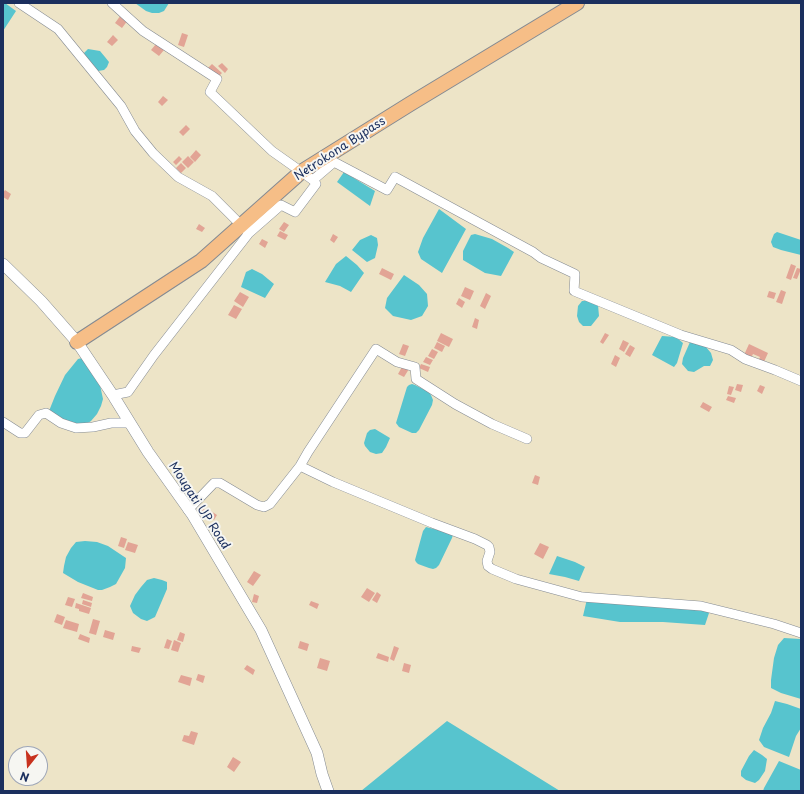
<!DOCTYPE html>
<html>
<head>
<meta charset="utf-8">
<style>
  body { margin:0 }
  #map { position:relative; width:804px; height:794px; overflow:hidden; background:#ede4c7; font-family:"Playpen Sans",sans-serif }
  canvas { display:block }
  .frame { position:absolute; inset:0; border:4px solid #1b2f5e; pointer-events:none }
  .north { position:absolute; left:8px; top:746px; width:40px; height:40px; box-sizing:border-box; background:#f6f6f2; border:1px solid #9ea6b7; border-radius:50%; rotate:197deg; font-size:11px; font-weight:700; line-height:16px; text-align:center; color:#1b2f5e }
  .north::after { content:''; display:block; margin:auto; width:14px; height:18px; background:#c8321e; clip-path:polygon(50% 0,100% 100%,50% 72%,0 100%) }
</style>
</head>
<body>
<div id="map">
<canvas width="804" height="794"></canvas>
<div class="frame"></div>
<div class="north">N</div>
</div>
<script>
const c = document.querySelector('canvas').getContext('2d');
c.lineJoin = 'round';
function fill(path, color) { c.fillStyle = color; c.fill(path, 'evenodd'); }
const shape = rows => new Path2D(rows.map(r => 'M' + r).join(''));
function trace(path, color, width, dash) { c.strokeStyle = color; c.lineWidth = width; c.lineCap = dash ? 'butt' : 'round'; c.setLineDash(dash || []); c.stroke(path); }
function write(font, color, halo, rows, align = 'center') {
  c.font = font + ' "Playpen Sans",sans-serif'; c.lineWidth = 4; c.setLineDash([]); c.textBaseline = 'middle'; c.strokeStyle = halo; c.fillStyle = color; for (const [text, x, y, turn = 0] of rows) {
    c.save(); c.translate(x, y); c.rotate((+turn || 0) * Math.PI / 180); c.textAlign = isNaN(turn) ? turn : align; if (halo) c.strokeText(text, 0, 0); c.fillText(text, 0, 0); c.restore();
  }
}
fill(shape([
  [3,3,5,3,16,11,3,31],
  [135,3,169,3,164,11,159,13,152,13,146,11],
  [88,49,100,51,105,57,109,62,107,67,104,70,98,71,86,59,84,53],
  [344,172,375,191,370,206,337,182],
  [439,209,466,229,442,273,421,259,418,252,423,238],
  [777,232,801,240,801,255,781,250,773,247,771,242,772,239,774,234],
  [475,234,492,239,508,248,514,252,501,276,485,273,463,260,463,251,471,235],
  [371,235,377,238,378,245,375,258,367,262,352,250,360,240],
  [346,256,357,265,364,273,351,292,340,286,325,282,336,264],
  [252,269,262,274,274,284,265,298,241,287,246,272],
  [404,275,419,285,427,294,428,306,422,316,411,320,393,316,385,308,387,298],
  [582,301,588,301,598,305,599,316,591,326,583,326,579,322,577,316,578,306],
  [662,336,676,337,683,343,677,363,674,367,652,355],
  [690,342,706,347,711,353,713,360,710,366,704,366,694,372,688,371,682,364,683,358],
  [82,358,100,385,103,399,101,406,97,414,91,421,85,425,77,426,60,418,49,411,55,396,65,375,78,359],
  [412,384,415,385,429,392,431,395,433,400,432,405,419,430,416,433,412,433,399,427,396,423,407,387,409,385],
  [375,429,390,438,386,447,382,453,376,454,370,452,365,446,364,443,367,433,370,430],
  [426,527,450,533,453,535,452,538,439,565,436,568,433,569,429,568,418,564,416,562,415,560,423,531],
  [85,541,97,542,108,546,126,558,125,568,116,584,110,587,102,590,98,590,78,582,63,573,64,566,66,557,71,548,76,542],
  [557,556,575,562,585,567,579,581,565,577,549,574],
  [154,578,162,580,167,582,167,589,155,617,147,621,141,619,133,613,130,606,135,595,141,587,147,580],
  [587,599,710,610,705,625,663,622,620,622,583,616],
  [784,638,801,639,801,699,781,693,771,688,771,680,774,658,778,645],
  [775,701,787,704,801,709,801,728,796,736,789,757,764,747,759,740,763,728,771,713],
  [447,721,560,791,361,791],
  [754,750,762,755,767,759,765,771,759,780,755,783,746,780,741,776,741,771,749,756],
  [779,761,801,770,801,791,763,791,764,788]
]), '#57c4ce');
fill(shape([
  [121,15,128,20,122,28,115,23],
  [182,33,188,35,184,47,178,45],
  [113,35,118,40,112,46,107,42],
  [156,44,164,50,159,56,151,50],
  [222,63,228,69,225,73,218,66],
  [212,64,222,73,218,77,208,68],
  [163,96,168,100,162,106,158,102],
  [186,125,190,129,183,136,179,132],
  [196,150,201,155,195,162,190,157],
  [179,156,182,159,176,165,173,162],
  [188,156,194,162,188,168,182,162],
  [181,163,186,168,181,173,176,168],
  [5,190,11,194,8,200,3,197,3,193],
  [284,222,289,225,284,232,279,229],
  [199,224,205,228,202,232,196,229],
  [280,231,288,235,285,240,277,236],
  [333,234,338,237,334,243,330,240],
  [262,239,268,242,265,248,259,244],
  [791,264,796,266,791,280,786,278],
  [382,268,394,274,391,280,379,274],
  [797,268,801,269,797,279,793,278],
  [465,287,474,291,470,300,461,296],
  [781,290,786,292,782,304,776,302],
  [769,291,776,293,774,299,767,297],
  [240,292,249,297,243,307,234,301],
  [486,293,491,296,485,309,480,306],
  [459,298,465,302,462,308,456,304],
  [234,305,242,309,236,319,228,315],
  [475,318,479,320,477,329,472,327],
  [441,333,453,339,449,347,437,341],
  [605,333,609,335,603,344,600,342],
  [623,340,629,343,624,352,619,349],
  [437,342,445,346,442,352,434,348],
  [403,344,409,346,405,356,399,354],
  [749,344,768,353,763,364,758,361,760,357,753,354,751,358,744,355],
  [630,345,635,348,630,357,625,354],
  [432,349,438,352,434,359,428,356],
  [615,355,620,358,616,367,611,364],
  [426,357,433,360,430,365,423,362],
  [421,364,430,367,428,372,419,368],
  [403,365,409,369,404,377,398,374],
  [737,384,743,385,741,392,735,390],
  [760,385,765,387,762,394,757,391],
  [729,386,734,387,731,395,727,394],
  [728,396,736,398,734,403,726,400],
  [703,402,712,407,709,412,700,407],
  [535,475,540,477,538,485,532,483],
  [199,506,205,510,200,517,195,514],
  [208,509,217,515,214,520,205,514],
  [121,537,127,539,124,548,118,546],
  [128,542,138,545,135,553,125,550],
  [540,543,549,547,543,559,534,554],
  [254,571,261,575,253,586,247,582],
  [367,588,375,593,369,602,361,597],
  [377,592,381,595,377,603,372,600],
  [83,593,93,597,92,601,81,598],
  [254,594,259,596,257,603,252,602],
  [68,597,75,599,72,607,65,605],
  [83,600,92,603,91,607,82,604],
  [311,601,319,604,317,609,309,605],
  [76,603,91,608,89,614,79,611,79,609,75,608],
  [57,614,65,617,62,625,54,622],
  [93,619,100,621,96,635,89,633],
  [66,620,79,624,77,632,63,628],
  [105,630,115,633,113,640,103,637],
  [180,632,185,634,183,642,177,640],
  [80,634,90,638,89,643,78,639],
  [167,639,172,641,169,649,164,648],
  [174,640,181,643,178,652,171,650],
  [300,641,309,644,307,651,298,648],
  [132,646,141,648,139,653,131,651],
  [394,646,399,648,394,661,390,659],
  [378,653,389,657,388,662,376,658],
  [320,658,330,661,327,671,317,668],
  [404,663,411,665,409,673,402,671],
  [247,665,255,670,253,675,244,669],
  [198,674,205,676,203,683,196,680],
  [181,675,192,678,190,686,178,682],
  [191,731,198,733,194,745,182,741,184,735,189,736],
  [233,757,241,762,234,772,227,767]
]), '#e2a495');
const minor = shape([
  [19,3,58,29,121,106,135,131,153,153,178,177,212,196,249,233,154,355,128,392,118,394,114,397],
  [112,3,143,31,217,79,210,92,272,151,313,180,334,162,387,190,395,177,533,252,541,258,575,274,574,291,681,335,731,350,745,359,775,370,801,381],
  [249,233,281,205,295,212,316,184,313,180],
  [3,422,20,433,25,433,39,415,46,413,61,423,76,428,93,427,111,423,130,423],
  [300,466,333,482,432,523,475,539,487,545,489,547,490,552,487,561,488,566,492,569,516,579,582,597,701,606,774,624,801,633],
  [188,510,214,483,220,483,257,505,264,507,270,504,300,466,308,452,376,349,397,362,415,367,416,379,455,404,492,424,527,439]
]);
const tertiary = shape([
  [3,264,41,301,77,342,114,397,148,452,192,514,261,630,317,753,322,774,328,791]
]);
const primary = shape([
  [77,342,201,261,301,172,410,104,577,3]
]);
trace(minor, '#848a92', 10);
trace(tertiary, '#848a92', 12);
trace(primary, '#848a92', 16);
trace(minor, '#fff', 9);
trace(tertiary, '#fff', 11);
trace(primary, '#f6be87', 14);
write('12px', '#1b2f5e', '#f6f6f2', [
  ["Netrokona Bypass",340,149,-33],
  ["Mougati UP Road",199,506,57]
]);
</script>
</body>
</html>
